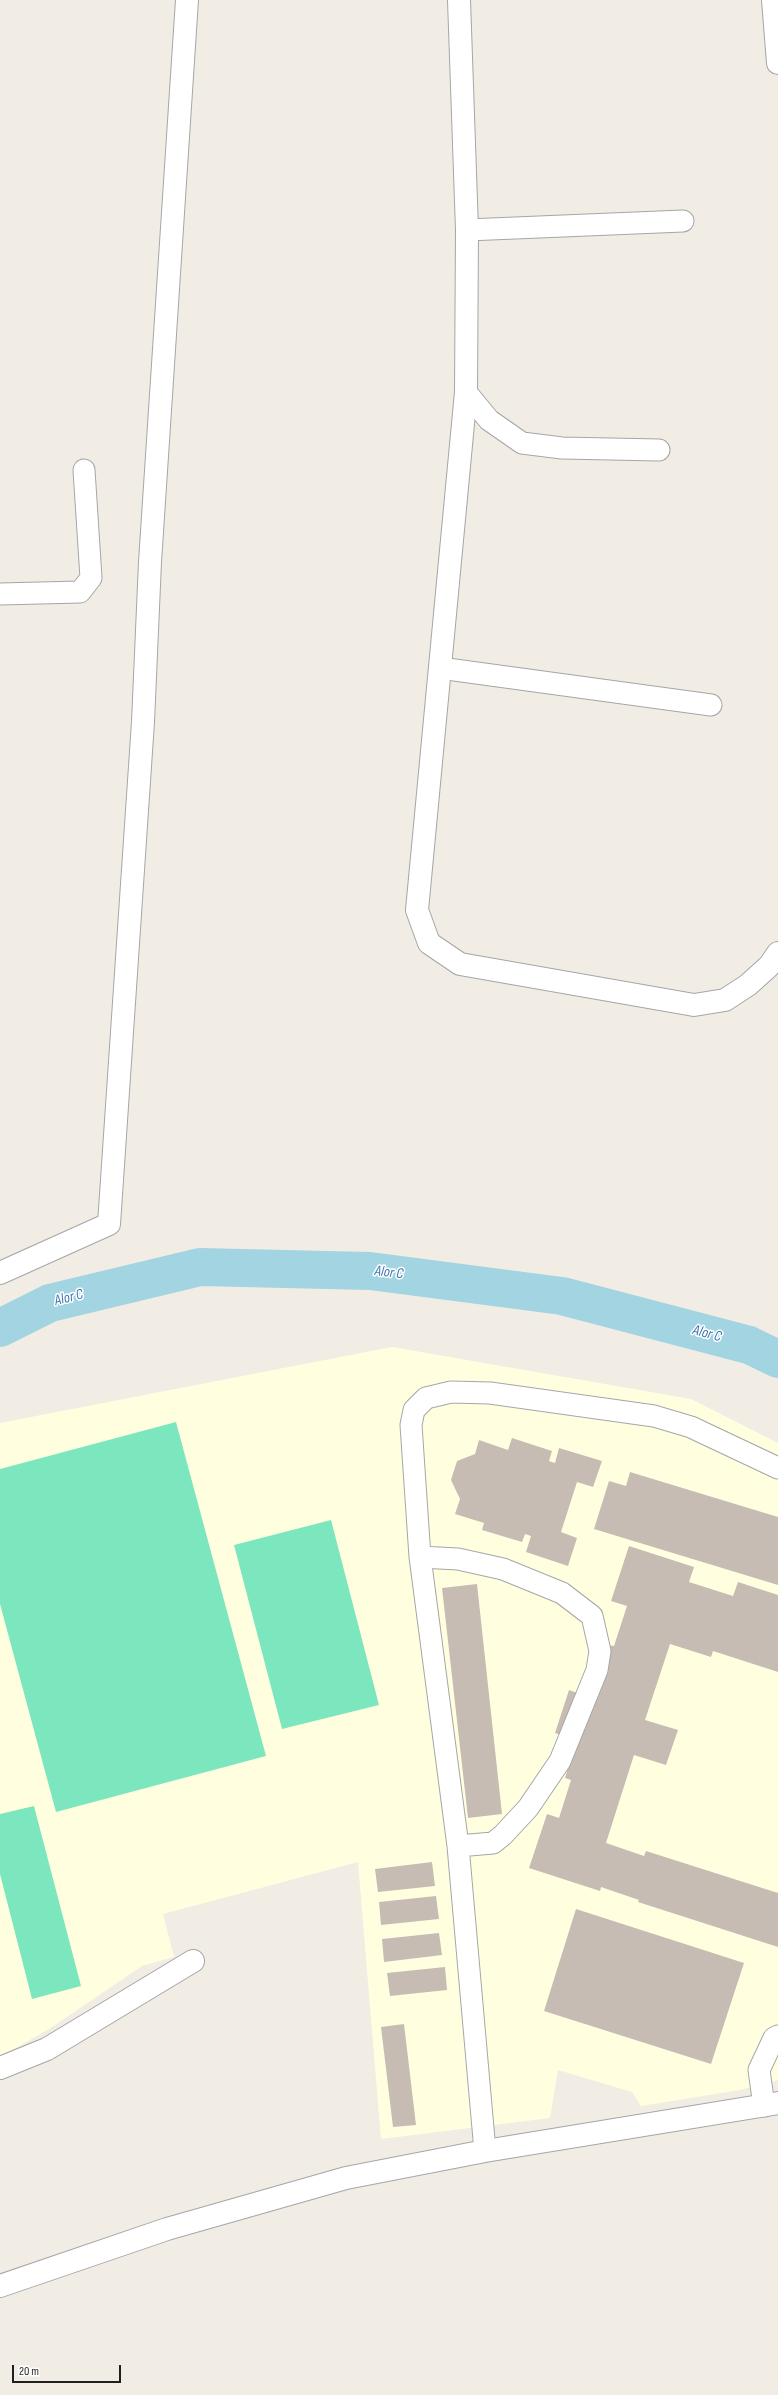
<!DOCTYPE html>
<html>
<head>
<meta charset="utf-8">
<style>
  body { margin:0 }
  #map { position:relative; width:778px; height:2395px; overflow:hidden; background:#f1ede5; font-family:"Sofia Sans Condensed",sans-serif }
  canvas { display:block }
  .scale { position:absolute; left:12px; top:2365px; width:109px; height:18px; box-sizing:border-box; border:2px solid #1f1f1f; border-top:0; padding-left:5px; font-size:12px; line-height:14px; white-space:nowrap; color:#1f1f1f; -webkit-text-stroke:3px #fff; paint-order:stroke }
</style>
</head>
<body>
<div id="map">
<canvas width="778" height="2395"></canvas>
<div class="scale">20 m</div>
</div>
<script>
const c = document.querySelector('canvas').getContext('2d');
c.lineJoin = 'round';
function fill(path, color) { c.fillStyle = color; c.fill(path, 'evenodd'); }
const shape = rows => new Path2D(rows.map(r => 'M' + r).join(''));
function trace(path, color, width, dash) { c.strokeStyle = color; c.lineWidth = width; c.lineCap = dash ? 'butt' : 'round'; c.setLineDash(dash || []); c.stroke(path); }
function write(font, color, halo, rows, align = 'center') {
  c.font = font + ' "Sofia Sans Condensed",sans-serif'; c.lineWidth = 3; c.setLineDash([]); c.textBaseline = 'middle'; c.strokeStyle = halo; c.fillStyle = color; for (const [text, x, y, turn = 0] of rows) {
    c.save(); c.translate(x, y); c.rotate((+turn || 0) * Math.PI / 180); c.textAlign = isNaN(turn) ? turn : align; if (halo) c.strokeText(text, 0, 0); c.fillText(text, 0, 0); c.restore();
  }
}
fill(shape([
  [392,1347,691,1399,778,1443,778,2080,740,2090,641,2106,632,2092,558,2070,550,2118,381,2139,358,1862,163,1914,174,1957,142,1966,49,2029,0,2057,0,1423]
]), '#ffffe0');
fill(shape([
  [176,1422,266,1756,56,1812,0,1604,0,1469],
  [331,1520,379,1705,282,1729,234,1545],
  [34,1806,81,1986,32,1999,0,1874,0,1814]
]), '#7ce7be');
trace(shape([
  [0,1328,50,1303,200,1267,370,1271,562,1296,749,1345,778,1359]
]), '#a2d4e2', 38);
fill(shape([
  [512,1438,552,1451,549,1461,555,1463,559,1448,602,1461,593,1487,577,1482,561,1532,577,1538,568,1566,526,1552,531,1536,525,1534,522,1542,482,1530,484,1523,455,1514,460,1499,451,1480,457,1461,475,1454,479,1440,508,1450],
  [630,1472,778,1517,778,1585,594,1529,609,1481,626,1486],
  [629,1546,694,1567,689,1582,733,1596,738,1582,778,1595,778,1672,713,1651,711,1657,670,1644,645,1720,678,1730,666,1765,634,1755,606,1843,644,1856,646,1851,778,1893,778,1947,638,1902,639,1900,601,1887,600,1891,529,1868,547,1814,559,1818,571,1780,565,1778,577,1740,555,1733,569,1690,591,1698,608,1645,614,1646,627,1606,611,1601],
  [477,1584,502,1814,468,1818,442,1588],
  [432,1862,435,1886,378,1892,375,1869],
  [436,1896,439,1919,381,1925,379,1902],
  [576,1909,744,1963,711,2064,544,2011],
  [439,1933,442,1955,384,1962,382,1939],
  [445,1967,447,1990,390,1996,387,1973],
  [404,2024,416,2125,393,2127,381,2027]
]), '#c6bcb4');
const lane = shape([
  [467,230,683,221],
  [466,392,489,420,522,443,562,448,659,450],
  [0,594,80,592,91,578,84,470],
  [440,668,711,705],
  [420,1557,458,1559,503,1569,562,1593,592,1616,600,1651,597,1670,560,1761,528,1808,503,1835,493,1843,458,1846],
  [764,2106,759,2070,774,2038,778,2036],
  [485,2151,458,1846,420,1557,411,1425,414,1410,426,1398,451,1392,490,1393,654,1416,691,1427,778,1468]
]);
const street = shape([
  [459,0,467,230,466,392,417,910,429,943,460,964,694,1005,725,1000,748,985,769,966,778,953],
  [773,0,778,63],
  [0,1273,109,1224,143,722,150,562,187,0],
  [0,2068,47,2049,193,1961],
  [0,2286,167,2229,346,2178,485,2151,778,2103]
]);
trace(lane, '#a6a6a6', 23);
trace(street, '#a6a6a6', 24);
trace(lane, '#fff', 21);
trace(street, '#fff', 22);
write('italic 15px', '#4078b1', '#fff', [
  ["Alor C",389,1273,7],
  ["Alor C",69,1298,-14],
  ["Alor C",707,1334,15]
]);
</script>
</body>
</html>
